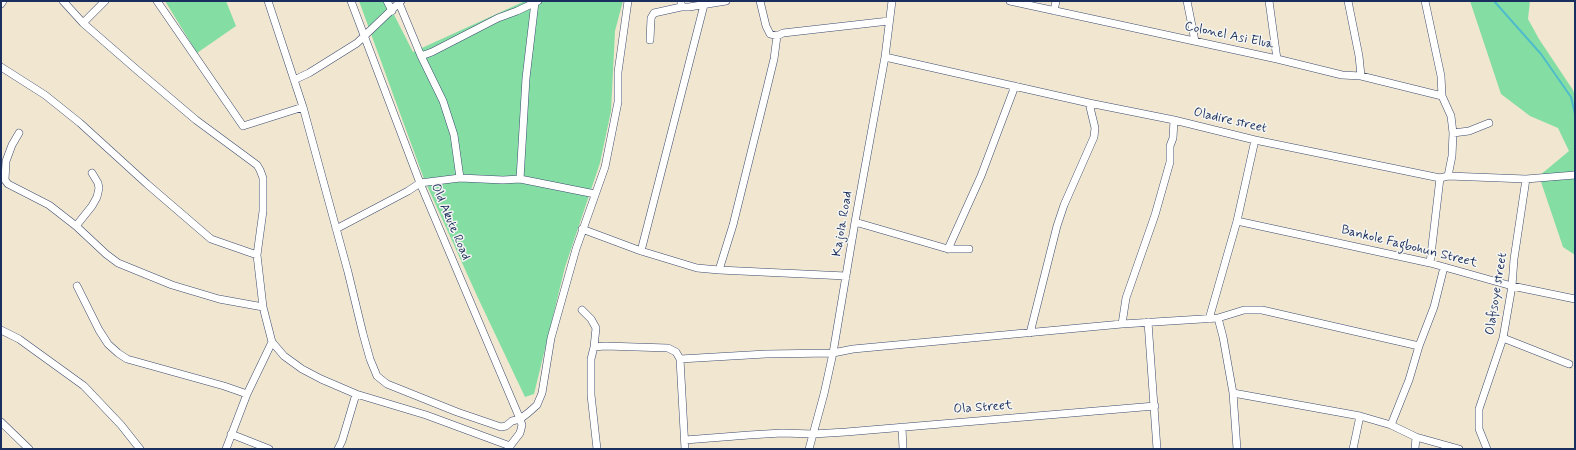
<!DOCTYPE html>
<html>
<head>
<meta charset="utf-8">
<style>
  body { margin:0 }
  #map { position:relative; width:1576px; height:450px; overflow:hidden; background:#f1e6cf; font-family:Mynerve,sans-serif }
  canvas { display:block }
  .frame { position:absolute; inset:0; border:2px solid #1b2f5e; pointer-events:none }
</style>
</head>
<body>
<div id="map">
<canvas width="1576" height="450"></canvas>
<div class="frame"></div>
</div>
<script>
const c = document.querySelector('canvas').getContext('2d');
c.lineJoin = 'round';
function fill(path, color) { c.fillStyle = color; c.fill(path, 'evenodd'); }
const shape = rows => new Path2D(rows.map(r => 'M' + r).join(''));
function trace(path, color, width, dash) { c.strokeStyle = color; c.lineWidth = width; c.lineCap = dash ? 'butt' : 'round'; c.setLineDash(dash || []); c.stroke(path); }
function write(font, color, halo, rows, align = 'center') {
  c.font = font + ' Mynerve,sans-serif'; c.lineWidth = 3; c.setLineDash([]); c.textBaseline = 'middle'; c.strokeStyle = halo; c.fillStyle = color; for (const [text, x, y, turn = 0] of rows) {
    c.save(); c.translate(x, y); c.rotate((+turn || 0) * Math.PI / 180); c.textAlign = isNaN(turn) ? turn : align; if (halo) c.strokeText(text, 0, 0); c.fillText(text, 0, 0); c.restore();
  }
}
fill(shape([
  [165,1,226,1,236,26,197,53],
  [359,1,387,1,413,52,525,1,623,1,615,31,611,111,600,163,565,267,534,394,525,397,478,298,424,179],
  [1470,1,1530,1,1528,19,1539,39,1573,90,1575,96,1575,255,1563,247,1539,176,1569,151,1558,128,1530,116,1501,94]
]), '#84dea4');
trace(shape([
  [1494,1,1541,54,1571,97,1575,114]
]), '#50bcca', 2);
const street = shape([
  [63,1,83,23,137,70,196,120,257,165,260,170,263,178,263,211,257,255,263,307,272,342,284,356,302,369,321,379,356,394,426,415,510,446],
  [157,1,243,126,303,107],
  [268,1,303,107,348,272,363,334,370,359,377,376,387,384,457,412,501,427,506,426,512,421,520,419,528,413,537,405,542,393,551,338,576,249,605,167,618,102,618,72,628,1],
  [351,1,420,183,520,419,522,425,520,433,510,446,510,449],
  [387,1,392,11],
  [681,1,681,7,689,7,726,1],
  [760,1,766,26,770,34,777,36,783,33,889,21],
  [1010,1,1277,59,1342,75,1361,76,1442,96],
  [1187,1,1195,41],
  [1269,1,1277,59],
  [1348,1,1359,56,1361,76],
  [1425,1,1441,76,1442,96,1451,116,1453,133,1452,156,1448,176],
  [399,3,421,56,432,52,498,18,517,11,538,1],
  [1,4,3,1],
  [1054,11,1056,1],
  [83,23,105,1],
  [650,40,651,18,654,13,681,7],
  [421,56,443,101,454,135,460,178,503,180,520,179,595,194],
  [885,57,1089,103,1174,120,1255,140,1440,178,1448,176,1526,179,1575,175],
  [1,67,45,95,80,123,147,184,211,239,257,255],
  [294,80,309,73,357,43,401,1],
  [19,133,12,145,6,161,5,180,8,184,49,205,76,226,106,254,118,263,172,285,219,299,263,307],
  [1453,133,1469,131,1489,123],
  [520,179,526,78,535,2],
  [1237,221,1430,263,1512,286,1575,299],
  [855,222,948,249,969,249],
  [76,226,92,206,97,197,99,188,98,183,92,173],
  [336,229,408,191,420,183,460,178],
  [582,229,641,251,697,268,719,270,846,276],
  [948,249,981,176,1015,86],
  [641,251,704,5],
  [1430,263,1440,178],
  [719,270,733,225,764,100,774,59,777,36],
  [77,286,99,330,108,344,118,353,127,359,224,386,247,394],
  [582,310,591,319,596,328,594,347],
  [1209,319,1237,221,1255,140],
  [1148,322,1157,449],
  [1122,324,1126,298,1155,215,1170,162,1170,146,1173,138,1174,120],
  [1,330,19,339,84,386,121,425,140,449],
  [1030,333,1057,226,1064,205,1094,137,1095,128,1089,103],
  [1503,338,1569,364],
  [1419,346,1434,307,1444,267],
  [680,359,685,449],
  [1233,393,1360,416,1391,425,1409,380,1419,346,1262,310,1244,310,1218,318,1223,337,1233,393,1237,449],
  [1,422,29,449],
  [1391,425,1416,437,1459,449],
  [902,427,903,449],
  [231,434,269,449],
  [685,440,749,435,782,433,813,434,846,432,1155,406],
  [226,449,247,394,272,342],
  [338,449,342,441,356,394],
  [597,449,591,395,591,359,594,347,605,346,668,348,676,352,680,359,766,354,833,353,853,349,1122,324,1218,318],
  [809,449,824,394,833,353,855,222,885,57,892,1],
  [1353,449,1360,416],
  [1415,449,1416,437],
  [1487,449,1479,429,1479,409,1503,338,1512,286,1514,259,1526,179]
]);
trace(street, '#3b4a6f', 8);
trace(street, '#fff', 7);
write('13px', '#1b2f5e', '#f6f6f2', [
  ["Colonel Asi Elua",1229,36,12],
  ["Oladire street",1230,121,13],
  ["Old Akute Road",450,222,67],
  ["Kajola Road",843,224,-80],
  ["Bankole Fagbohun Street",1409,247,14],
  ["Olafisoye street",1497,294,-81],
  ["Ola Street",983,408,-4]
]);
</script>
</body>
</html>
